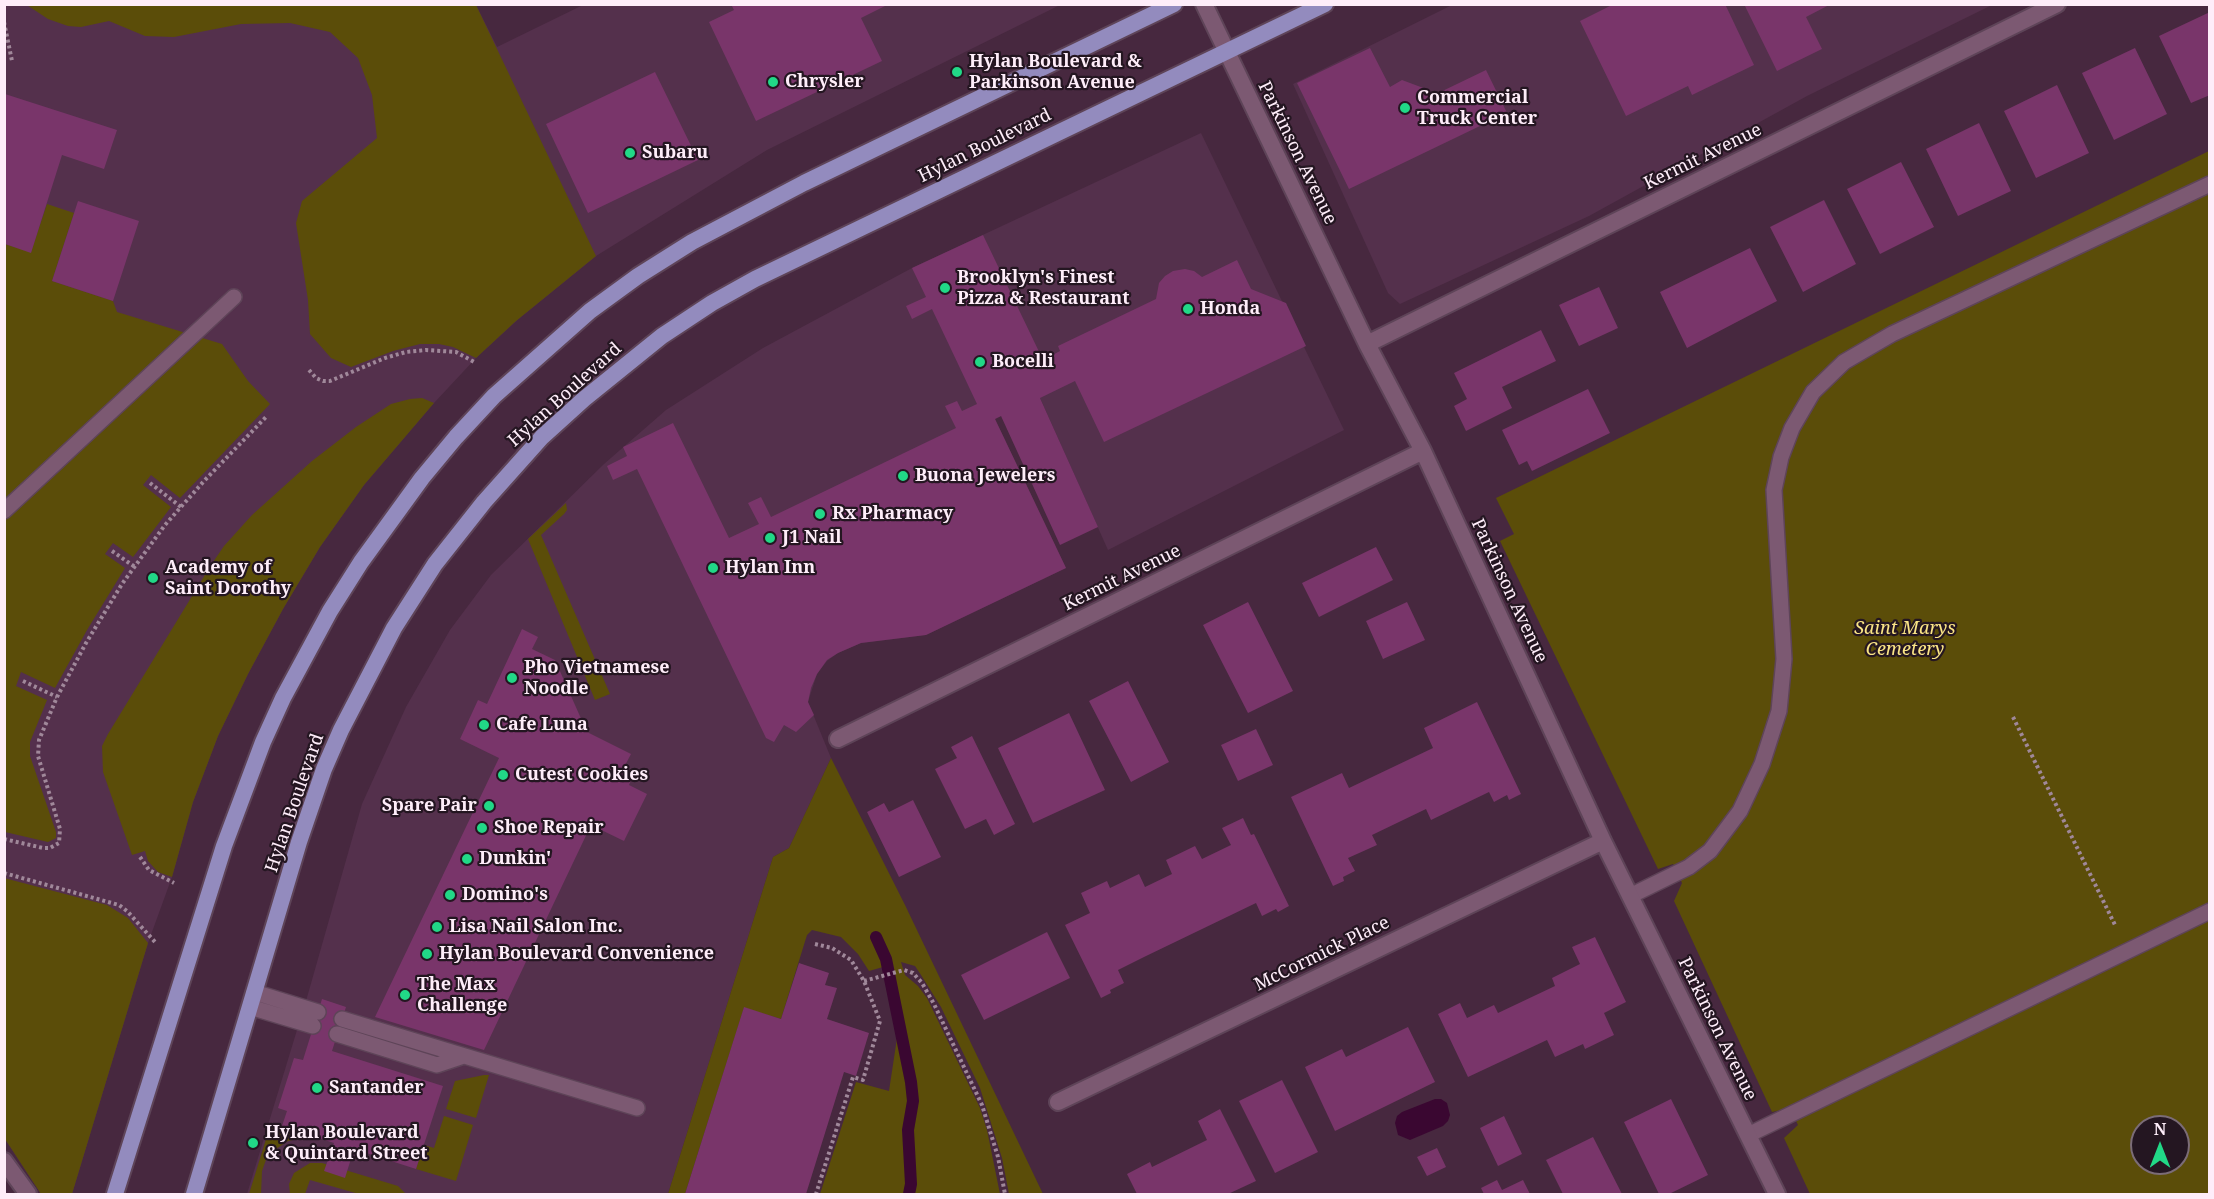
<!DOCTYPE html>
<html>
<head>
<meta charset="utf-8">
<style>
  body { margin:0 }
  #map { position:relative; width:2214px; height:1199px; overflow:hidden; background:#47283f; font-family:"Noto Serif",serif }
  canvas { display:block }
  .frame { position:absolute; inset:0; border:6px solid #feedf9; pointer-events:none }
  .north { position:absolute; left:2130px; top:1115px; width:60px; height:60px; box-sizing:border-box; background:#241621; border:2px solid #7b6c77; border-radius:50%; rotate:0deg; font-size:16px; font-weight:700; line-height:24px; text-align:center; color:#feedf9 }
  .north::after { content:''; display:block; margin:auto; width:21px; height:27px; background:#21d887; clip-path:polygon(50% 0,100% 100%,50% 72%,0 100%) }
</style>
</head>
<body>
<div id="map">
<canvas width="2214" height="1199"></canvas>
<div class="frame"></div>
<div class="north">N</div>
</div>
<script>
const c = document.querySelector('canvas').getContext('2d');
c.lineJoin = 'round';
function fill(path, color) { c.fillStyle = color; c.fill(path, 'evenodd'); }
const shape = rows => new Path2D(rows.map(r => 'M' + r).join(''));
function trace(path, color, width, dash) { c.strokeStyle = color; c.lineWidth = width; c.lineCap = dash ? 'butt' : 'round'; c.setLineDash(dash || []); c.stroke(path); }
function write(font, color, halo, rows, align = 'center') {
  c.font = font + ' "Noto Serif",serif'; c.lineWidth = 4.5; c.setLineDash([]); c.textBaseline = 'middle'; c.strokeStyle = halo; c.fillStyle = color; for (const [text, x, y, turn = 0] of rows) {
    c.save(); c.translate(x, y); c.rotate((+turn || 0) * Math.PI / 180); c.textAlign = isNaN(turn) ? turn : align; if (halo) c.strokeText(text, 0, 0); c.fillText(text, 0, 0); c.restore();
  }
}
fill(shape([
  [4,5,476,5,497,47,583,5,1060,5,767,150,596,256,516,321,476,358,434,403,364,485,320,547,283,609,248,674,218,736,193,802,172,877,148,943,72,1194,41,1194,5,1139],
  [1452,5,1992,5,1807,96,1589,216,1400,304,1388,293,1293,84],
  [1201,133,1344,430,1108,550,1040,398,995,419,1066,568,926,635,861,643,838,653,827,661,817,674,808,702,831,758,789,848,773,857,668,1194,247,1194,308,994,362,804,406,707,450,630,491,575,604,464,666,410,763,348,912,268]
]), '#54304c');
fill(shape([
  [27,5,476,5,596,256,516,321,476,358,453,347,439,344,420,344,393,351,351,367,331,358,310,334,308,300,296,223,302,201,377,138,372,95,358,58,330,32,290,23,241,24,174,37,145,36,109,21,81,27,68,26,48,19],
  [2209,151,2209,1194,1810,1194,1784,1138,1798,1125,1790,1108,1772,1112,1674,901,1682,883,1673,864,1658,869,1500,541,1514,534,1496,498],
  [2142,1127,2178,1127,2178,1163,2142,1163],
  [47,204,74,213,52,281,113,301,117,312,222,344,248,381,270,404,180,498,151,475,143,485,171,507,133,557,113,543,105,554,125,568,87,630,55,688,21,672,16,686,47,700,30,742,30,756,56,832,56,838,48,842,5,832,5,244,31,252],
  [422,398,434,403,364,485,320,547,283,609,248,674,218,736,193,802,172,877,158,872,148,861,145,851,132,855,103,772,102,746,108,734,211,565,224,546,252,515,312,461,356,427,391,404,410,399],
  [566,503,567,510,564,514,541,535,610,694,595,700,528,539],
  [831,758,905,905,1043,1194,1009,1194,1002,1158,980,1088,941,1007,921,975,915,966,901,962,905,975,918,986,927,998,980,1108,987,1130,1000,1194,820,1194,856,1082,889,1091,897,1038,883,967,869,971,858,954,841,937,812,930,807,935,781,1019,744,1008,685,1194,668,1194,773,857,789,848],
  [4,878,107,905,128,918,148,943,72,1194,41,1194,5,1139],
  [484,1075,489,1075,476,1118,446,1109,455,1081],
  [444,1116,473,1125,456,1181,416,1169,424,1145,434,1148],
  [271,1123,312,1136,288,1141,273,1151,267,1157,262,1171,261,1194,249,1194],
  [310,1163,322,1163,398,1186,406,1194,359,1194,310,1180,305,1194,290,1194,289,1184,294,1173]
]), '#5b4d09');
fill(shape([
  [1435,1099,1441,1099,1447,1103,1450,1115,1448,1121,1443,1126,1410,1140,1398,1135,1395,1123,1397,1116,1402,1112]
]), '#3a0731');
trace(shape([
  [876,937,886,959,911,1082,913,1101,908,1130,911,1184,909,1194]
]), '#3a0731', 12);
fill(shape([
  [731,4,889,4,861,18,882,61,756,121,709,22,734,10],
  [1614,4,1725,4,1754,65,1692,95,1688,86,1626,116,1580,21],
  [1744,4,1831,4,1806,17,1822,49,1777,71],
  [2210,12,2210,95,2191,103,2159,36],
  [1370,48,1390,87,1402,80,1426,89,1430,97,1486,70,1507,113,1349,189,1297,83],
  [2135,48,2167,114,2114,140,2082,73],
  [655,72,698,160,588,213,546,124],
  [2057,85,2089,153,2036,178,2004,111],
  [5,94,117,130,104,169,62,155,31,253,5,244],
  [1979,123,2011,191,1958,216,1926,149],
  [1901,162,1934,227,1880,254,1847,189],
  [1824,200,1856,264,1803,292,1770,227],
  [78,201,139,221,113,301,52,281],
  [983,235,1043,360,1060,351,1058,346,1156,299,1159,283,1165,276,1173,271,1185,269,1194,271,1202,277,1237,260,1251,289,1286,303,1306,346,1104,442,1075,381,1040,398,1098,527,1060,545,1001,416,995,419,1066,568,926,635,861,643,838,653,827,660,817,674,811,688,808,702,814,715,796,732,784,725,774,742,766,738,637,469,613,480,607,466,627,456,623,447,673,423,729,538,759,524,748,503,761,497,771,517,956,428,945,406,957,401,962,411,977,404,932,309,912,319,906,306,926,297,912,268],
  [1750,248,1777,301,1687,348,1660,292],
  [1599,287,1618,328,1579,346,1559,305],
  [1541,330,1556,361,1502,387,1512,408,1466,431,1454,406,1467,399,1454,373],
  [1588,389,1610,433,1532,471,1527,461,1519,465,1502,430],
  [1376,547,1393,580,1319,617,1302,583],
  [1248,602,1293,691,1248,713,1203,625],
  [1407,602,1425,640,1383,659,1366,621],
  [522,629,538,637,532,649,555,660,587,732,631,754,622,771,633,776,629,785,647,794,624,841,591,825,484,1050,375,1017,499,758,460,739,478,700,487,704],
  [1128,681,1169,762,1131,782,1089,701],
  [1477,702,1521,794,1509,800,1507,795,1494,802,1489,792,1431,820,1426,809,1372,835,1377,845,1348,858,1355,871,1343,877,1344,881,1333,886,1291,797,1342,773,1349,788,1433,748,1424,728],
  [1069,713,1105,790,1033,823,998,748],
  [1256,729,1273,765,1238,781,1221,745],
  [972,736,1015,824,994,835,986,819,965,829,935,769,957,758,951,747],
  [913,800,941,857,899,877,867,812,884,803,889,812],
  [1243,818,1251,835,1254,834,1289,906,1278,912,1276,909,1262,916,1256,903,1144,957,1118,970,1124,983,1110,990,1111,993,1101,998,1065,925,1090,913,1081,893,1107,881,1110,888,1139,874,1145,887,1172,874,1166,860,1195,846,1202,859,1231,845,1222,828],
  [1047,932,1070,978,984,1020,961,975],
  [1595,937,1626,1002,1604,1013,1614,1035,1585,1049,1583,1044,1555,1057,1547,1040,1468,1077,1438,1014,1460,1003,1467,1018,1494,1005,1498,1013,1555,986,1552,978,1580,964,1572,947],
  [799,963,829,973,825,985,837,988,827,1019,869,1033,856,1076,844,1072,806,1194,685,1194,744,1007,781,1019],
  [322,999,346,1007,332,1051,443,1086,416,1169,354,1149,345,1178,324,1171,334,1143,282,1126,287,1111,278,1108,294,1058,303,1060],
  [1408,1027,1435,1082,1335,1131,1305,1067,1342,1049,1346,1057],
  [1282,1080,1318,1152,1275,1173,1239,1101],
  [1671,1099,1708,1175,1669,1194,1659,1194,1624,1122],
  [1220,1109,1256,1181,1228,1194,1137,1194,1127,1174,1150,1162,1152,1167,1207,1140,1198,1121],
  [1504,1116,1522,1154,1498,1166,1480,1128],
  [1593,1137,1622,1194,1563,1194,1546,1160],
  [1437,1148,1446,1167,1427,1176,1417,1157],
  [1497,1180,1502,1190,1523,1180,1530,1194,1484,1194,1481,1188]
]), '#79356a');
const service = shape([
  [4,511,234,297],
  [1630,896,1689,867,1710,851,1740,811,1762,764,1779,711,1784,659,1774,490,1781,457,1792,428,1813,392,1844,362,1892,334,2210,184],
  [254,992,318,1012],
  [250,1007,313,1026],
  [342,1019,637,1108],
  [337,1034,437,1065,464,1056],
  [1748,1135,2210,911]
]);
const minor = shape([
  [1204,4,1367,344,1423,451,1603,841,1777,1194],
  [1367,344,2057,4],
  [838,739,1423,451],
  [1058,1102,1603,841],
  [4,1161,28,1194]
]);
const primary = shape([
  [115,1194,224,846,263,742,283,698,330,611,361,562,422,478,456,437,494,396,590,311,638,276,692,242,804,183,1174,4],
  [194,1194,299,842,324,769,341,730,394,628,435,564,484,502,542,437,584,399,662,336,712,303,755,279,1325,4]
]);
trace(service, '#5e4458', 18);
trace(minor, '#5e4458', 20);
trace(primary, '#5e4458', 20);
trace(shape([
  [4,22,12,61],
  [309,370,316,378,323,381,330,381,385,358,406,352,426,350,456,352,476,363],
  [150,483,181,507],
  [112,551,135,567],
  [23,681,57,697],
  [2013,717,2116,927],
  [4,839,43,848,50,848,59,843,60,829,38,756,39,740,57,697,86,643,122,584,165,525,204,481,266,417],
  [140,857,149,870,174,883],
  [4,873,119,905,127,911,155,942],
  [815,944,832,948,851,960,864,981,880,1021,863,1080,853,1077,816,1194],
  [864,981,904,970,913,973,922,983,934,1004,982,1105,998,1157,1005,1194]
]), '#a0889a', 4, [3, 3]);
trace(service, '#7c5972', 15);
trace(minor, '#7c5972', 16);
trace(primary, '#938bbe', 16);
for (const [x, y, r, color] of [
  [957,72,6,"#21d887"],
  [773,82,6,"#21d887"],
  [1405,108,6,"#21d887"],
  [630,153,6,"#21d887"],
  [945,288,6,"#21d887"],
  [1188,309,6,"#21d887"],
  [980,362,6,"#21d887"],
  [903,476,6,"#21d887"],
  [820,514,6,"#21d887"],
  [770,538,6,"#21d887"],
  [713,568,6,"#21d887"],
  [153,578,6,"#21d887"],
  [512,678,6,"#21d887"],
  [484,725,6,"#21d887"],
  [503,775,6,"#21d887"],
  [489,806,6,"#21d887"],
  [482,828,6,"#21d887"],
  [467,859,6,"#21d887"],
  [450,895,6,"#21d887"],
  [437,927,6,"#21d887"],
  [427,954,6,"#21d887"],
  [405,995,6,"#21d887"],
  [317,1088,6,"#21d887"],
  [253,1143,6,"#21d887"]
]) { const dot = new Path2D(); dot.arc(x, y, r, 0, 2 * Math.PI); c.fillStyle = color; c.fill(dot); trace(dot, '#241621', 2); }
write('bold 18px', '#feedf9', '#241621', [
  ["Hylan Boulevard &",969,62],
  ["Parkinson Avenue",969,83],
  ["Chrysler",785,82],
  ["Commercial",1417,98],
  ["Truck Center",1417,119],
  ["Subaru",642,153],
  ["Brooklyn's Finest",957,278],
  ["Pizza & Restaurant",957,299],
  ["Honda",1200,309],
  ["Bocelli",992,362],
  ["Buona Jewelers",915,476],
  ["Rx Pharmacy",832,514],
  ["J1 Nail",782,538],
  ["Academy of",165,568],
  ["Saint Dorothy",165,589],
  ["Hylan Inn",725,568],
  ["Pho Vietnamese",524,668],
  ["Noodle",524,689],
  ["Cafe Luna",496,725],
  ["Cutest Cookies",515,775],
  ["Spare Pair",477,806,"right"],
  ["Shoe Repair",494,828],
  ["Dunkin'",479,859],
  ["Domino's",462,895],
  ["Lisa Nail Salon Inc.",449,927],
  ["Hylan Boulevard Convenience",439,954],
  ["The Max",417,985],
  ["Challenge",417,1006],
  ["Santander",329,1088],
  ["Hylan Boulevard",265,1133],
  ["& Quintard Street",265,1154]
], 'left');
write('18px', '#feedf9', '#241621', [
  ["Hylan Boulevard",985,146,-26],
  ["Parkinson Avenue",1297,153,64],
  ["Kermit Avenue",1703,157,-26],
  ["Hylan Boulevard",565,395,-42],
  ["Kermit Avenue",1122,578,-26],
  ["Parkinson Avenue",1509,591,65],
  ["Hylan Boulevard",295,803,-71],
  ["McCormick Place",1322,954,-26],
  ["Parkinson Avenue",1717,1029,64]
]);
write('italic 18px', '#fbe586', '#241621', [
  ["Saint Marys",1905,629],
  ["Cemetery",1905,650]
]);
</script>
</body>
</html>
